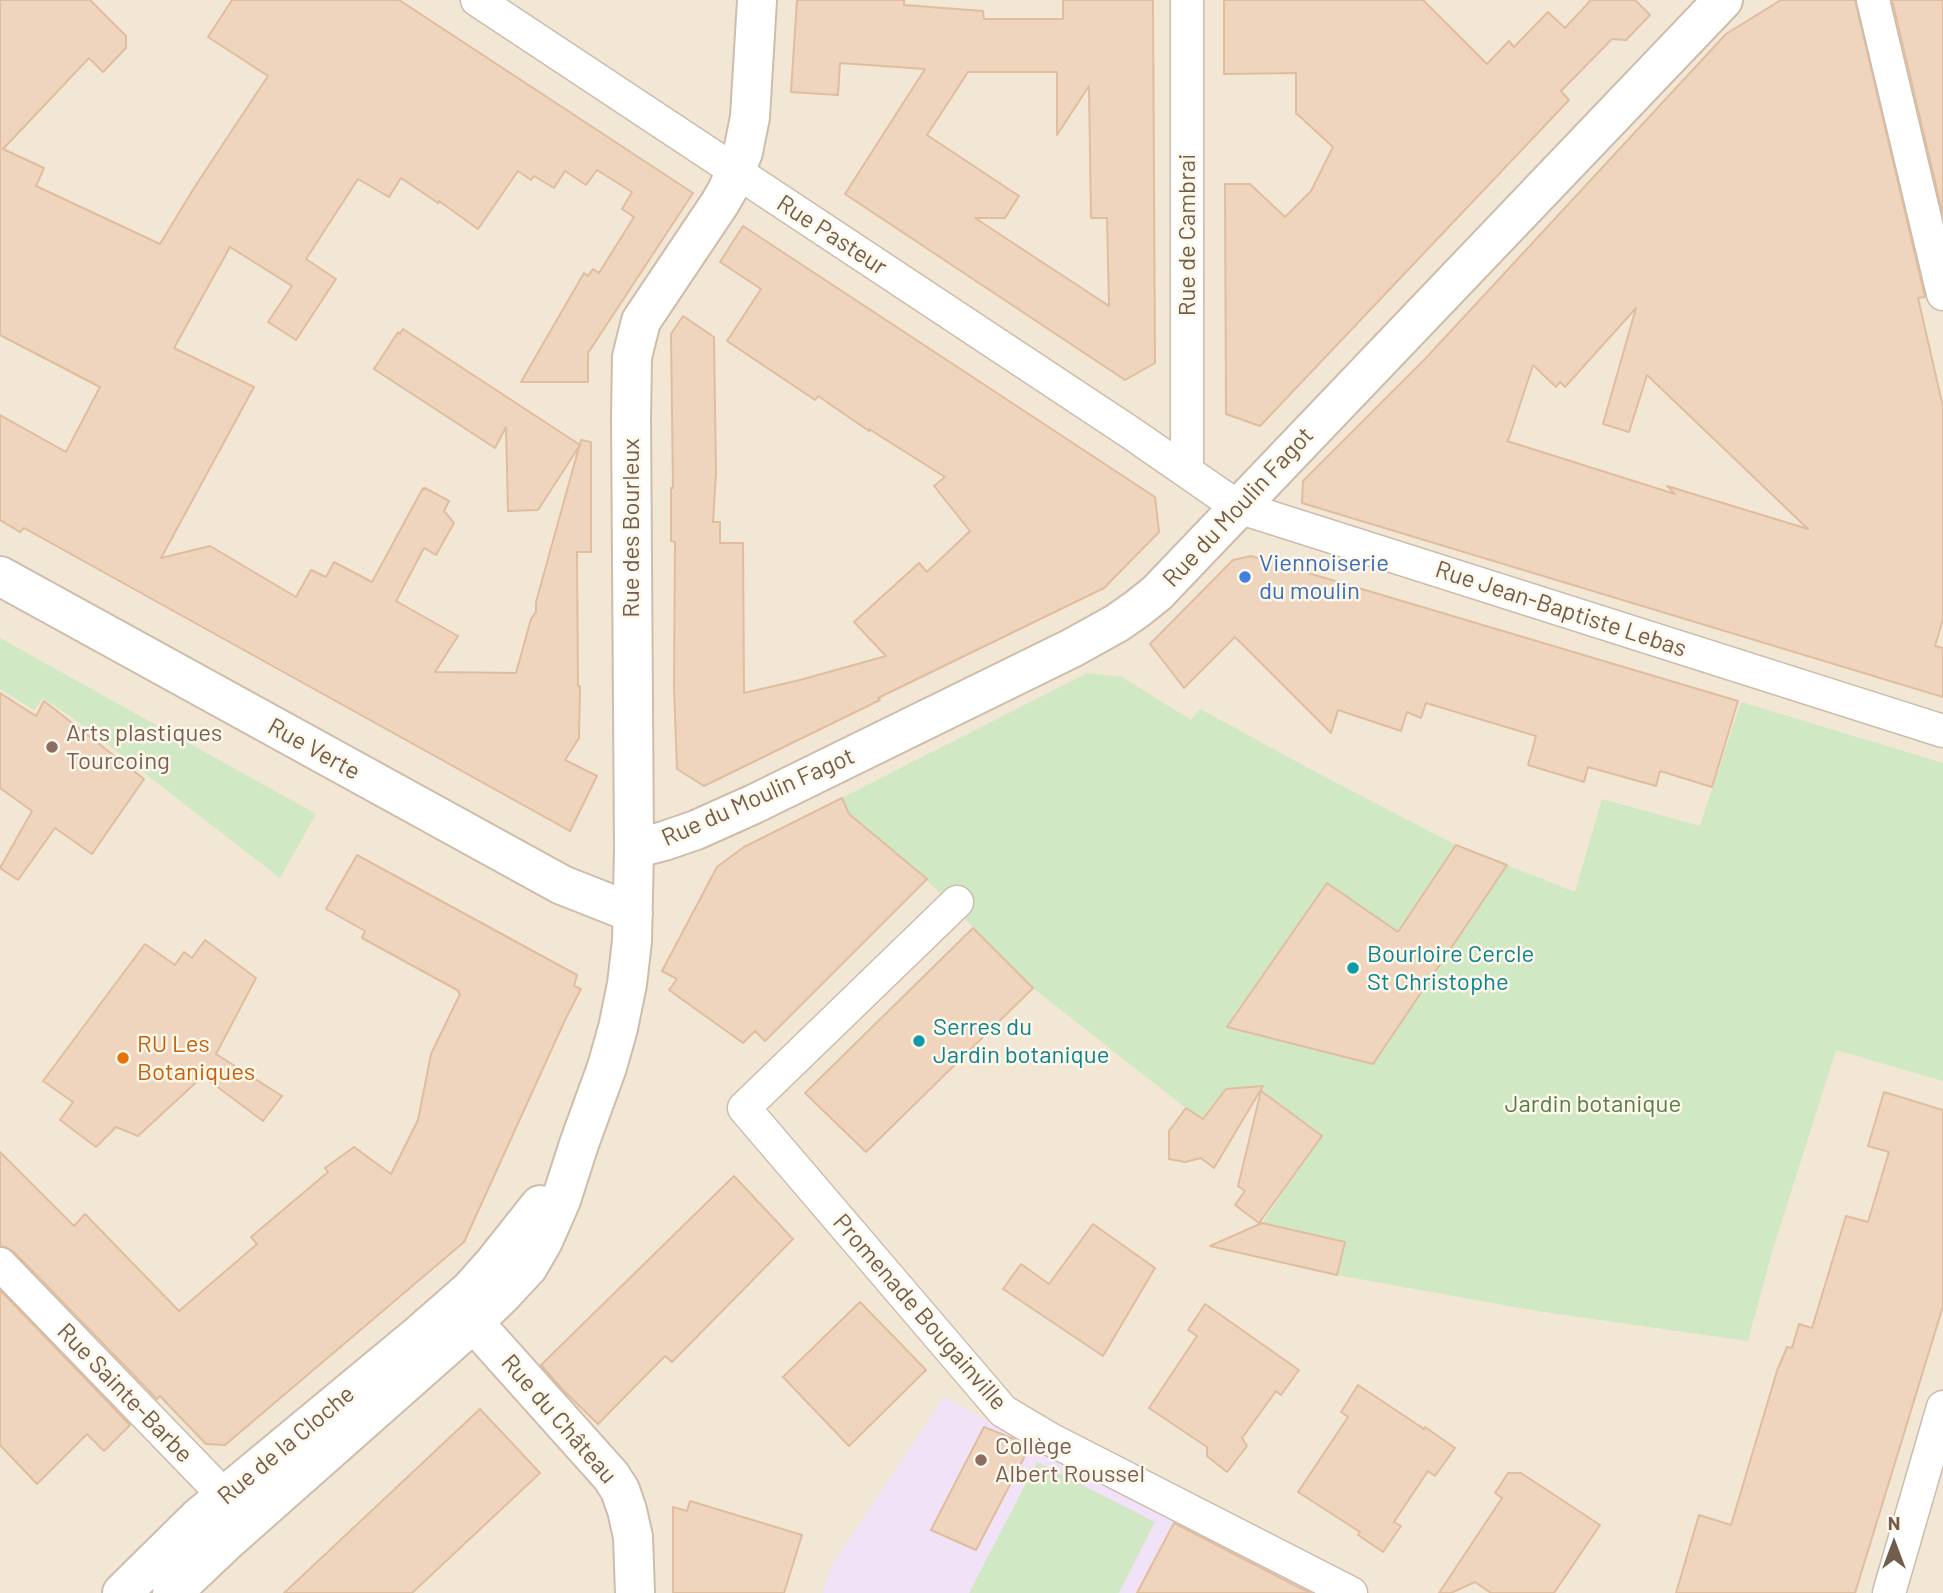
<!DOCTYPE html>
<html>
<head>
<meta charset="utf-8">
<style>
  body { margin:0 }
  #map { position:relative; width:1943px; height:1593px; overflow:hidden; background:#fbf4e5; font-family:Barlow,sans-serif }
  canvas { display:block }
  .north { position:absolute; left:1859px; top:1509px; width:70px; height:70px; -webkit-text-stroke:5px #fef8eb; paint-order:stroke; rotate:0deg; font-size:19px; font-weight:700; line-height:28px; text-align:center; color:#725c4c }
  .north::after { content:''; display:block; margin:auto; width:24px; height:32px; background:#725c4c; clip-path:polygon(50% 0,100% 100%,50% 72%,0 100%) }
</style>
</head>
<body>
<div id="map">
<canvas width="1943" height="1593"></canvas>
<div class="north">N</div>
</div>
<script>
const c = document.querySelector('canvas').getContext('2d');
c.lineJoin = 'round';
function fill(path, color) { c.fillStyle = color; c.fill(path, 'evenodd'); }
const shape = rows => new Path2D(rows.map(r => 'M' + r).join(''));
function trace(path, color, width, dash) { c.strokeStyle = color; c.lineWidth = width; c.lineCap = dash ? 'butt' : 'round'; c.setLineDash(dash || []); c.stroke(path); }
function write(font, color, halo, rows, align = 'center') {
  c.font = font + ' Barlow,sans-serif'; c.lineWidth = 5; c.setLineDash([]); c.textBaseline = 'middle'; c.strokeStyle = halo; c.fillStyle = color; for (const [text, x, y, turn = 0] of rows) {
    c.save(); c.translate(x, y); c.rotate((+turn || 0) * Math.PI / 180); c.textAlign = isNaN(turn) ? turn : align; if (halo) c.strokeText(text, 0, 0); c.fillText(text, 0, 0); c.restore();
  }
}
fill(shape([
  [0,0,1943,0,1943,1593,0,1593]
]), '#f2e6d4');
fill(shape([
  [944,1397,1175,1522,1311,1593,822,1593,832,1565]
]), '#f1e2f7');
fill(shape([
  [0,638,316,814,280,878,80,723,43,698,34,710,0,689],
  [1087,673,1122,677,1191,720,1200,709,1321,775,1456,845,1575,892,1602,799,1700,826,1741,702,1943,763,1943,1081,1836,1050,1772,1252,1748,1341,1537,1311,1337,1275,1344,1242,1262,1223,1322,1136,1260,1090,1203,1119,1186,1108,1033,988,927,880,849,814,842,798],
  [1037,1462,1155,1522,1119,1593,969,1593]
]), '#d0e8c4');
const building = shape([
  [0,0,90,0,126,36,126,48,103,72,89,58,3,149,44,168,36,186,160,244,194,188,268,76,208,37,232,0,399,0,693,193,588,353,588,382,521,382,584,273,588,276,593,269,599,273,634,217,622,209,632,192,597,170,586,185,565,171,554,188,534,176,531,180,518,171,478,229,439,201,438,203,401,178,389,197,358,179,306,259,336,279,296,340,268,322,292,286,230,247,174,348,254,387,161,558,210,546,296,597,311,570,326,577,334,562,372,582,423,488,424,490,425,488,449,501,444,511,454,523,436,555,424,548,396,601,458,636,435,672,516,673,531,619,536,612,536,602,581,440,591,442,591,552,577,552,578,686,580,686,579,738,565,760,597,776,570,831,24,528,20,532,0,520,0,415,66,452,100,387,0,335,0,0],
  [797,0,904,0,904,5,983,11,984,19,1063,19,1063,0,1153,0,1155,363,1125,380,845,194,925,69,840,63,838,95,791,92,797,0],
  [968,72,1057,72,1057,135,1089,86,1091,218,1107,218,1109,306,975,218,1005,218,1019,196,927,135,968,72],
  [1224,0,1423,0,1487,64,1509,41,1514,47,1548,12,1565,28,1591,0,1635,0,1650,15,1626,40,1612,39,1561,91,1569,100,1260,426,1226,414,1225,184,1250,184,1285,217,1311,191,1333,147,1296,113,1296,73,1224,74,1224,0],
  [1781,0,1855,0,1925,297,1918,298,1943,407,1943,619,1935,646,1943,648,1943,697,1302,503,1303,481,1425,359,1726,34,1781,0],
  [1636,308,1603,424,1629,432,1647,375,1808,529,1667,486,1675,494,1507,441,1509,438,1533,365,1556,387,1560,382,1565,387,1636,308],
  [1892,0,1943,0,1943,215,1892,0],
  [743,226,1155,497,1159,532,1104,588,878,698,880,700,704,786,677,769,674,687,675,542,671,541,671,488,673,488,671,334,683,316,714,337,716,473,713,522,720,522,720,543,743,543,744,693,800,680,886,656,854,622,919,563,927,572,970,531,934,486,945,477,869,429,869,431,818,396,815,400,727,341,761,289,720,262,743,226],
  [403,329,580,445,538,510,508,511,506,427,495,448,374,369,398,332,400,334,403,329],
  [1251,556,1738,701,1712,787,1660,771,1656,786,1588,767,1584,782,1528,765,1536,736,1426,703,1421,718,1407,712,1401,731,1338,710,1331,733,1235,637,1184,688,1150,644,1233,560,1251,556],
  [0,693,36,716,44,701,144,779,92,854,55,828,18,880,0,868,32,811,0,788,0,693],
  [842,798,849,814,927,879,765,1041,755,1031,743,1043,669,990,677,979,662,971,717,867,744,847,842,798],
  [1456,845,1507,865,1373,1064,1227,1027,1327,883,1398,932,1456,845],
  [357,855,577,975,574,986,581,989,565,1020,464,1242,225,1445,206,1444,160,1396,157,1399,13,1251,6,1247,0,1246,0,1152,74,1226,85,1214,179,1311,257,1244,251,1237,328,1172,325,1168,354,1147,391,1174,418,1120,431,1054,460,994,458,992,459,991,362,938,365,931,326,909,357,855],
  [973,928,1033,988,866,1152,805,1093,973,928],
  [205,940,256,978,216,1054,282,1096,263,1121,203,1076,138,1136,116,1127,96,1147,60,1120,73,1102,43,1081,145,944,175,965,184,952,192,958,205,940],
  [1263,1086,1214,1168,1201,1158,1185,1162,1169,1159,1169,1131,1186,1108,1203,1119,1226,1089,1263,1086],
  [1261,1091,1322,1136,1259,1223,1235,1205,1245,1191,1238,1186,1261,1091],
  [1884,1092,1943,1110,1943,1306,1855,1593,1676,1593,1699,1515,1731,1525,1777,1371,1787,1347,1792,1348,1799,1324,1812,1328,1846,1216,1868,1222,1889,1152,1868,1146,1884,1092],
  [734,1176,793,1239,672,1362,665,1356,598,1424,564,1391,541,1365,734,1176],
  [1262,1223,1345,1242,1337,1275,1210,1246,1262,1223],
  [1093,1224,1155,1268,1103,1356,1003,1289,1021,1264,1049,1284,1093,1224],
  [0,1290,130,1425,104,1451,87,1434,37,1484,0,1445,0,1290],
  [860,1302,926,1370,849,1446,783,1377,860,1302],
  [1205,1304,1299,1370,1281,1395,1276,1391,1242,1438,1247,1446,1227,1472,1207,1456,1207,1447,1149,1408,1197,1336,1188,1330,1205,1304],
  [1358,1385,1424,1429,1425,1427,1455,1448,1435,1476,1428,1471,1394,1522,1401,1526,1383,1552,1358,1535,1360,1532,1298,1492,1348,1417,1341,1412,1358,1385],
  [480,1409,540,1473,412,1593,284,1593,480,1409],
  [984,1427,1014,1439,1029,1448,976,1550,931,1530,984,1427],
  [1508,1473,1521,1473,1600,1525,1554,1593,1491,1593,1475,1582,1451,1593,1439,1593,1502,1498,1495,1493,1508,1473],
  [690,1501,802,1535,784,1593,673,1593,673,1507,687,1511,690,1501],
  [1174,1523,1302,1589,1311,1593,1137,1593,1174,1523]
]);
fill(building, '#efd5be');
trace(building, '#e0bd9f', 2);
const street = shape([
  [477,0,1131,433,1238,507,1943,731],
  [1187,0,1187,470],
  [1873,0,1943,294],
  [957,902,744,1108,1003,1411,1050,1439,1351,1593],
  [0,1264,240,1512],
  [1889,1593,1943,1407]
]);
const secondary = shape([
  [0,576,562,885,633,913],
  [634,849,664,841,696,830,754,804,1072,648,1117,623,1137,609,1157,593,1723,0],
  [457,1304,611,1476,620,1490,627,1510,633,1537,635,1593],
  [122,1593,198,1518,414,1339,470,1290,494,1263,540,1205],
  [172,1593,228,1540,463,1332,501,1296,528,1267,543,1241,561,1200,579,1144,607,1067,618,1028,627,984,632,941,634,849,631,417,632,357,641,321,720,203,728,189,743,152,750,117,757,0]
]);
trace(street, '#ccbcac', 35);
trace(secondary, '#cebdaa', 42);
trace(street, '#fff', 32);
trace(secondary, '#fff', 38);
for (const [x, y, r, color] of [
  [1245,577,7,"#3f7fe0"],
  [52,747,7,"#8d6e63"],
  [1353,968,7,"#0f9aa8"],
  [919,1041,7,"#0f9aa8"],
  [123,1058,7,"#e8710a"],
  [981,1460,7,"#8d6e63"]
]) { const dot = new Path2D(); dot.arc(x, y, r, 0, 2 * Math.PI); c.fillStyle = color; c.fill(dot); trace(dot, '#fef8eb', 2.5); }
write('24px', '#725c4c', '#fef8eb', [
  ["Rue Pasteur",832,235,33],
  ["Rue de Cambrai",1187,235,-90],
  ["Rue du Moulin Fagot",1238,507,-47],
  ["Rue des Bourleux",631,528,-90],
  ["Rue Jean-Baptiste Lebas",1561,609,18],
  ["Rue Verte",314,749,29],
  ["Rue du Moulin Fagot",758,797,-24],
  ["Promenade Bougainville",920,1312,49],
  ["Rue Sainte-Barbe",125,1393,46],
  ["Rue du Château",559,1419,49],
  ["Rue de la Cloche",286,1445,-40]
]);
write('24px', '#366cbe', '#fef8eb', [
  ["Viennoiserie",1259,563],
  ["du moulin",1259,591]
], 'left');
write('24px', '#785e54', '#fef8eb', [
  ["Arts plastiques",66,733],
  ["Tourcoing",66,761],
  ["Collège",995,1446],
  ["Albert Roussel",995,1474]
], 'left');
write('24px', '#0d838f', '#fef8eb', [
  ["Bourloire Cercle",1367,954],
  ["St Christophe",1367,982],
  ["Serres du",933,1027],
  ["Jardin botanique",933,1055]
], 'left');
write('24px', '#c56008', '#fef8eb', [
  ["RU Les",137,1044],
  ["Botaniques",137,1072]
], 'left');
write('24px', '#547d47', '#fef8eb', [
  ["Jardin botanique",1593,1104]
]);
</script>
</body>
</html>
